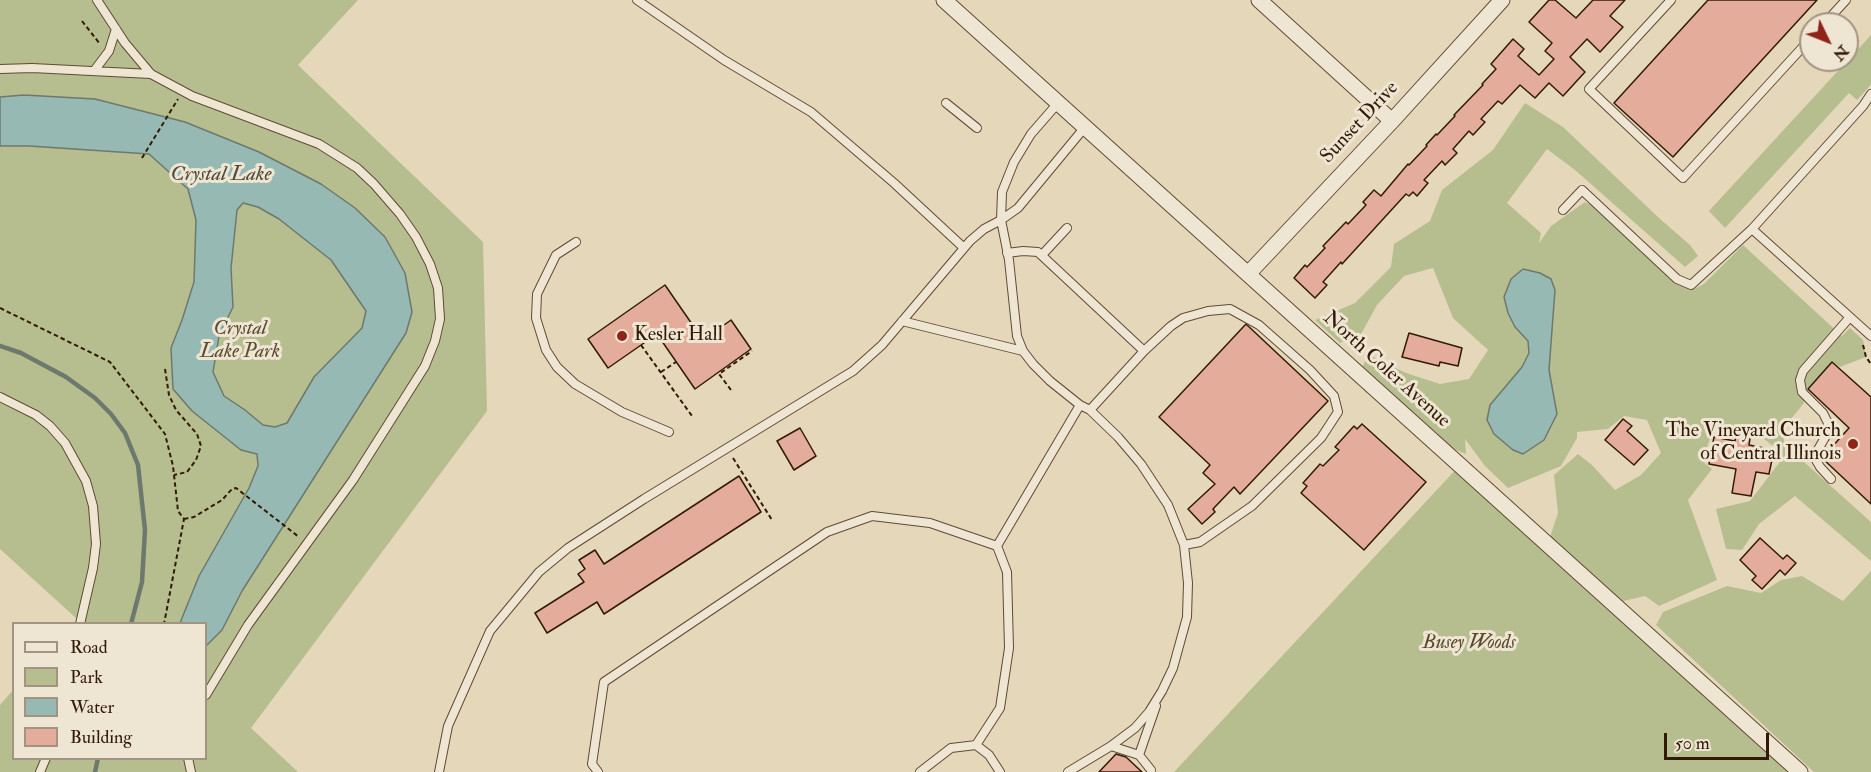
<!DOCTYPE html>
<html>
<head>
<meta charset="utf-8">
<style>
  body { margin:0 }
  #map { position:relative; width:1871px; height:772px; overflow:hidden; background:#e5d8ba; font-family:"IM FELL Double Pica",serif }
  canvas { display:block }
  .legend { position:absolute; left:12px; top:622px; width:195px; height:138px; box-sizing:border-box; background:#eee6d2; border:2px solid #a39481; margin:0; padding:8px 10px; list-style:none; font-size:18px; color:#331a07 }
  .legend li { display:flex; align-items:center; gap:12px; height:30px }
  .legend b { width:30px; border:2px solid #a39481 }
  .north { position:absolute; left:1799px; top:12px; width:60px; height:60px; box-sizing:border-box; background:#eee6d2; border:2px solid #a39481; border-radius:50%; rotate:133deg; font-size:16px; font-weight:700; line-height:24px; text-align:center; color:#331a07 }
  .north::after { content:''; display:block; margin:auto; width:21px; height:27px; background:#8f2418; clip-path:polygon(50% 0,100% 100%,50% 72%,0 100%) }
  .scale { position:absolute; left:1664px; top:733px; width:105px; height:27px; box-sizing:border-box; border:3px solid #331a07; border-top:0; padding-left:8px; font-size:18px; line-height:21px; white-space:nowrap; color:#331a07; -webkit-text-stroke:4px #eee6d2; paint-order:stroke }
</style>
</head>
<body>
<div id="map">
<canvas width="1871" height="772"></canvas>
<ul class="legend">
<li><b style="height:8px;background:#eee6d2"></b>Road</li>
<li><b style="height:16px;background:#b6be8f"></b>Park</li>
<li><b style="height:16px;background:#96b9b3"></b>Water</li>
<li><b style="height:16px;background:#e4ac9a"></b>Building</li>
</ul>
<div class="north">N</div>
<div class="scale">50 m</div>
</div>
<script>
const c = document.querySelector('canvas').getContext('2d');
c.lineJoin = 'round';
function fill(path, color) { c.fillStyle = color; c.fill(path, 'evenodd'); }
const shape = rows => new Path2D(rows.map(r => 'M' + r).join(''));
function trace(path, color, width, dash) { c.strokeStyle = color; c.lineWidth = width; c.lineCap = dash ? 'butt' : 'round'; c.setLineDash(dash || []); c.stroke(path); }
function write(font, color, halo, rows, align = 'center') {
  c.font = font + ' "IM FELL Double Pica",serif'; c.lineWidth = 6; c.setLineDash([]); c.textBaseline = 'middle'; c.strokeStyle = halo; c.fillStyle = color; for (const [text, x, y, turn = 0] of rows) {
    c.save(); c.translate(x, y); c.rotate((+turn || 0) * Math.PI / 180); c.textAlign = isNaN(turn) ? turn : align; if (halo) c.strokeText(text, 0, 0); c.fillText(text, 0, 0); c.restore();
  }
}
fill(shape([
  [0,0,358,0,298,65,483,242,487,411,251,728,298,772,0,772,0,705,13,690,14,758,206,758,206,624,74,623,77,619,0,549],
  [1871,35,1871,84,1868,88,1857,100,1849,93,1725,228,1709,211],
  [1525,103,1563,127,1659,218,1690,245,1698,256,1685,267,1575,170,1547,149,1507,203,1541,233,1539,243,1551,226,1585,202,1597,208,1677,282,1692,290,1704,284,1743,245,1842,336,1850,328,1863,340,1866,357,1840,367,1832,362,1806,390,1804,403,1786,425,1780,421,1785,445,1871,522,1871,561,1795,496,1759,524,1742,550,1726,549,1716,509,1750,501,1779,463,1780,451,1753,431,1735,427,1713,430,1702,461,1712,469,1688,500,1717,580,1659,606,1645,596,1619,602,1550,537,1558,513,1554,475,1578,454,1592,465,1615,490,1641,475,1661,453,1647,420,1624,416,1608,429,1577,432,1577,438,1561,466,1508,488,1485,466,1465,439,1466,454,1451,448,1362,367,1369,355,1406,373,1440,384,1469,379,1488,350,1453,318,1433,268,1404,276,1377,305,1361,334,1340,343,1315,320,1355,303,1391,267,1394,244,1430,221,1442,190,1493,150],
  [1460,465,1800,772,1174,772],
  [1871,571,1871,772,1814,772,1656,625,1663,612,1727,586,1761,593,1781,580,1802,576,1843,601]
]), '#b6be8f');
const water = shape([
  [24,95,95,99,185,122,259,152,321,184,355,208,385,237,405,273,412,312,406,333,242,591,222,630,206,646,206,624,180,623,199,576,249,488,258,466,257,454,241,450,192,411,173,389,171,348,182,320,194,282,196,220,188,189,149,154,29,146,0,146,0,97,24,95],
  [243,203,258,207,279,219,331,260,366,311,362,328,314,377,287,423,275,427,263,425,245,410,224,396,213,372,219,336,233,307,231,268,237,210,243,203],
  [1523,269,1540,273,1551,279,1555,290,1549,370,1557,414,1544,440,1523,454,1513,450,1494,434,1487,420,1490,405,1522,367,1529,353,1528,341,1515,327,1508,313,1504,297,1511,279,1523,269]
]);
fill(water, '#96b9b3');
trace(water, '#6e796e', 1.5);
trace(shape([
  [0,346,21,353,66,377,95,398,111,414,125,433,138,465,145,530,142,582,131,624],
  [95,772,98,758]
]), '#6e796e', 4.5);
const building = shape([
  [1549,0,1555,0,1576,18,1593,0,1625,0,1610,16,1623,27,1600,52,1587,39,1570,57,1585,72,1563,96,1549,83,1535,98,1520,85,1502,104,1498,101,1481,119,1485,122,1473,135,1469,131,1453,149,1457,153,1445,165,1442,161,1424,180,1428,183,1417,196,1413,192,1409,196,1406,194,1342,264,1341,262,1323,282,1327,285,1315,298,1294,278,1305,265,1307,267,1325,248,1323,246,1346,222,1348,224,1366,205,1363,202,1374,190,1381,196,1408,164,1409,165,1427,146,1426,145,1436,134,1437,135,1455,116,1454,115,1483,85,1482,84,1496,69,1491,64,1513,39,1524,49,1518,56,1539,75,1554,59,1545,51,1552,43,1529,22,1549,0],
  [1708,0,1817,0,1673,157,1614,103,1708,0],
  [665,285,703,340,731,320,751,349,695,389,657,334,608,368,588,339,665,285],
  [1246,324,1328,401,1240,494,1234,487,1213,509,1215,512,1202,524,1188,509,1215,484,1203,473,1210,465,1159,417,1246,324],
  [1409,333,1462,348,1458,366,1440,362,1439,366,1402,357,1409,333],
  [1832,362,1871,397,1871,504,1822,458,1849,428,1808,389,1832,362],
  [1623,419,1632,426,1627,431,1648,450,1634,465,1605,440,1623,419],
  [1362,424,1426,482,1364,550,1301,493,1307,486,1303,483,1320,464,1323,466,1339,450,1335,447,1354,426,1357,429,1362,424],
  [800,428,816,456,794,470,777,441,800,428],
  [1737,430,1751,433,1749,445,1774,450,1769,474,1756,472,1751,496,1732,493,1736,469,1709,464,1714,437,1735,441,1737,430],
  [739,476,761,512,604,614,597,602,547,633,535,613,584,582,578,574,585,569,579,560,595,550,604,564,739,476],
  [1760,538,1783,559,1787,555,1796,563,1785,575,1780,570,1762,589,1752,580,1756,576,1740,560,1760,538],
  [1116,754,1126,757,1142,772,1099,772,1116,754]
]);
fill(building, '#e4ac9a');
trace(building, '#331a07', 1.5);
const lane = shape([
  [97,0,125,43,151,74,192,96,319,144,357,168,374,184,400,214,416,237,430,264,438,288,440,319,435,341,425,366,353,480,248,625,206,695],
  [637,0,724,60,811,112,894,183,964,248],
  [1671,0,1589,89,1683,178,1811,38],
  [1824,24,1846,0],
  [0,69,32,68,151,74],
  [94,71,109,51,116,29],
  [1871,94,1863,106,1752,229,1871,336],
  [946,103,977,128],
  [1563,210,1582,190,1677,279,1691,285,1752,229],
  [1001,220,1002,192,1014,162,1031,134,1058,103],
  [1001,220,1018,208,1085,127],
  [576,242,556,255,537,294,536,318,546,350,557,367,575,384,622,412,669,432],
  [1007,253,1023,251,1038,252,1144,351,1090,410],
  [1042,255,1067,228],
  [902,321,1023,351],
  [1144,351,1171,326,1183,318,1208,311,1230,309,1259,325,1310,370,1334,396,1338,412,1321,438,1252,506,1200,542,1184,545],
  [0,397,36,415,50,426,65,443,86,481,93,506,96,544,93,568,80,624],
  [1831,479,1820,467,1816,460,1816,453,1827,434,1828,423,1823,413,1802,392,1800,380,1803,371,1850,317],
  [997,546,1080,405],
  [1111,746,1139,755],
  [188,758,191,772],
  [1151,770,1139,755,1156,706],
  [40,772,46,758],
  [439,772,448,726,490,631,539,572,568,548,644,499,853,371,882,345,970,241,984,229,1001,220,1009,260,1017,336,1023,351,1033,364,1050,381,1080,405,1090,410,1118,437,1141,464,1168,505,1184,545,1188,583,1187,617,1173,668,1162,691,1149,712,1135,728,1111,746,1068,772],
  [598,772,592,764,604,682,827,532,872,516,930,523,997,546,1007,572,1009,648,1000,708,976,745],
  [920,772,951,748,976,745,989,755,1000,772]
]);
const street = shape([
  [944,0,1800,772],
  [1259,0,1392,121],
  [1248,274,1392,121,1502,0]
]);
trace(lane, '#604a34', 10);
trace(street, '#604a34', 17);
trace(shape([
  [82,21,100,44],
  [142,158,178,99],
  [0,308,110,362,165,434,173,466,178,511,184,519,164,624],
  [641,345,692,416],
  [1863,345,1866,357,1871,364],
  [165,369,169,395,176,410,197,434,201,446,196,460,187,472,174,475],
  [661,372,676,362],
  [731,390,719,374,752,351],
  [733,458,772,520],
  [184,519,194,517,222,500,232,489,236,488,299,537]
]), '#331a07', 2, [4.5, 3]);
trace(lane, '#eee6d2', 8);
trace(street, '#eee6d2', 15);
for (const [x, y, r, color] of [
  [622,336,6,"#8f2418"],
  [1853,444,6,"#8f2418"]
]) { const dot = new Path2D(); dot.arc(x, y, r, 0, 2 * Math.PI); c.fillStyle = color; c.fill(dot); trace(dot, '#eee6d2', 2); }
write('20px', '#331a07', '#eee6d2', [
  ["Sunset Drive",1360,123,-47],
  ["North Coler Avenue",1386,370,42]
]);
write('italic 20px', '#5a4b30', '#eee6d2', [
  ["Crystal",240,330],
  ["Lake Park",240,353],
  ["Busey Woods",1469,644]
]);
write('20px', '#331a07', '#eee6d2', [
  ["Kesler Hall",634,336],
  ["The Vineyard Church",1841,432,"right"],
  ["of Central Illinois",1841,455,"right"]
], 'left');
write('italic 21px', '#514a3b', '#eee6d2', [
  ["Crystal Lake",221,175]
]);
</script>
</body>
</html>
